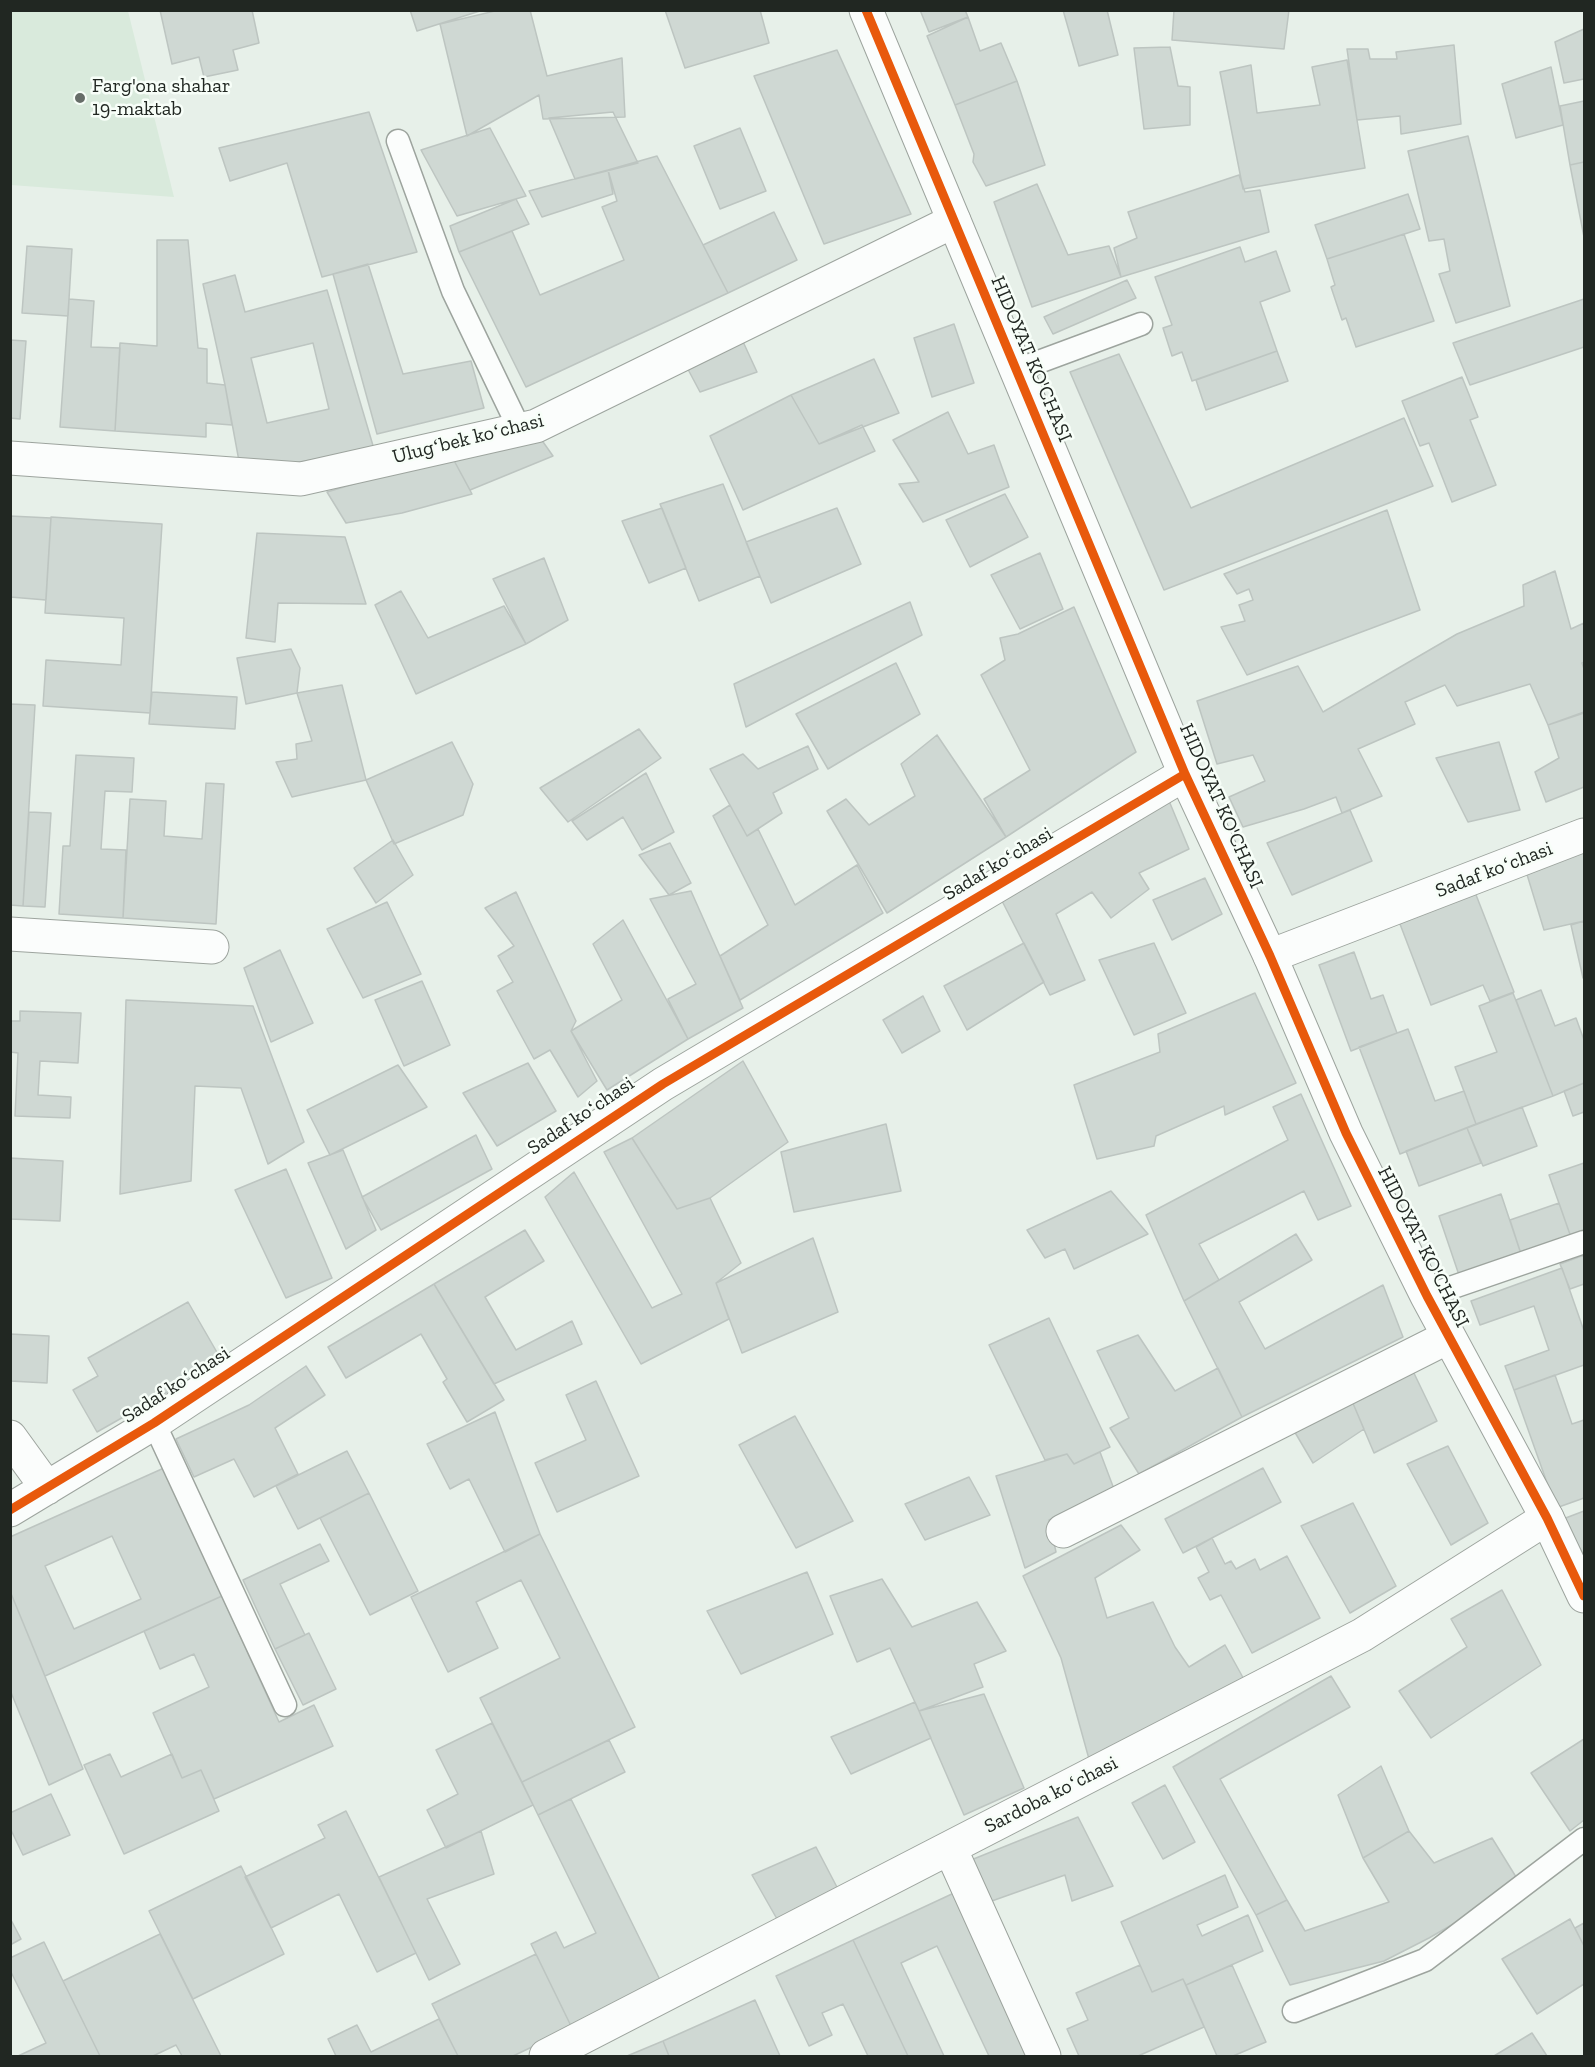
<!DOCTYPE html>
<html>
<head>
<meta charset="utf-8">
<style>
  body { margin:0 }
  #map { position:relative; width:1595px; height:2067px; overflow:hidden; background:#e7f0e9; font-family:"Zilla Slab",serif }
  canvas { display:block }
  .frame { position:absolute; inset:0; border:12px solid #212722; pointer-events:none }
</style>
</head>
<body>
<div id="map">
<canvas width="1595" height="2067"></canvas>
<div class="frame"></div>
</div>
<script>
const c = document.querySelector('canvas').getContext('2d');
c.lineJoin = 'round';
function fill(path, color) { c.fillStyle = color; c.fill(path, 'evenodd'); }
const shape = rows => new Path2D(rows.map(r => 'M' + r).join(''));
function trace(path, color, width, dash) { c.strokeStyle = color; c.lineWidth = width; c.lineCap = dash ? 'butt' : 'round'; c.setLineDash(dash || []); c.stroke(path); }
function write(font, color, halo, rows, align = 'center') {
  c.font = font + ' "Zilla Slab",serif'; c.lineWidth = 5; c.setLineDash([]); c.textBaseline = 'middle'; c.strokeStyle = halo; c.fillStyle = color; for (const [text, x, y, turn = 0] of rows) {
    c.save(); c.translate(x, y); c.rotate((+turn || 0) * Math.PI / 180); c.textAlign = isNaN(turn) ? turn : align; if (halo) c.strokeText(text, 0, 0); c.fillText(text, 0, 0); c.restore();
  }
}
fill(shape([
  [10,11,128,11,174,197,11,185]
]), '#d9eadc');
const building = shape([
  [160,10,252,10,259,43,233,50,238,70,204,77,199,57,172,64,160,10],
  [410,10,483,10,417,31,410,10],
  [499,10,530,10,547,76,622,58,625,117,543,119,539,95,467,136,440,24,499,10],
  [665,10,760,10,769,43,685,68,665,10],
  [920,10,965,10,968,17,929,32,920,10],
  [1063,10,1107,10,1118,55,1079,66,1063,10],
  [1174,10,1289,10,1284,49,1172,40,1174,10],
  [968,17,980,51,1001,43,1017,81,955,105,927,36,968,17],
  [1584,29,1584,79,1564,83,1555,42,1584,29],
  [1454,45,1461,124,1401,134,1400,116,1357,120,1347,49,1368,49,1370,59,1397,59,1396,52,1454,45],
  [1170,47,1178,86,1190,87,1190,125,1144,129,1134,48,1170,47],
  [837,50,911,214,824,244,754,76,837,50],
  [1347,60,1365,168,1243,189,1220,72,1251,65,1257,113,1320,105,1312,67,1347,60],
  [1551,67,1563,125,1516,138,1502,84,1551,67],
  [1017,81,1045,165,986,186,973,162,974,154,955,105,1017,81],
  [1584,101,1584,162,1570,165,1560,106,1584,101],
  [369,112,417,252,322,277,287,163,230,181,219,148,369,112],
  [613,112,638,163,575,179,549,118,613,112],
  [490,128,526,196,457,216,421,150,490,128],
  [740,128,766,191,720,209,694,146,740,128],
  [1468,136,1510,306,1456,323,1439,274,1450,271,1444,239,1429,241,1408,151,1468,136],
  [657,156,728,293,526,387,459,252,512,231,540,295,624,260,602,207,617,201,608,170,657,156],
  [1584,162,1584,237,1570,165,1584,162],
  [608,170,613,194,542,217,529,191,608,170],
  [1239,175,1245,192,1260,190,1269,232,1121,277,1114,248,1137,238,1128,212,1239,175],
  [1037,184,1068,255,1109,246,1121,277,1032,307,994,202,1037,184],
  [1408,194,1420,229,1327,259,1315,225,1408,194],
  [516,199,529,224,459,252,450,226,516,199],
  [774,212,797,260,728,293,703,245,774,212],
  [1404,234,1434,321,1356,347,1346,318,1342,320,1331,287,1335,285,1327,259,1404,234],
  [157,240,188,240,198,348,207,349,207,383,225,385,232,425,206,423,206,437,115,431,120,343,157,346,157,240],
  [27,246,72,249,68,316,22,313,27,246],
  [1240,247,1245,262,1276,251,1290,291,1260,302,1277,351,1192,381,1182,352,1172,356,1163,328,1172,325,1155,277,1240,247],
  [368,264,403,374,471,361,484,408,377,434,333,274,368,264],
  [235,275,245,312,327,290,374,449,241,472,225,385,203,284,235,275],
  [313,343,329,409,267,423,251,358,313,343],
  [1127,280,1136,298,1053,334,1044,317,1127,280],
  [69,299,94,301,91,347,120,348,115,431,60,427,69,299],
  [1584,299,1584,347,1470,385,1453,343,1584,299],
  [954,324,974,383,932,397,914,338,954,324],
  [739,333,757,372,700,392,683,360,739,333],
  [10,340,26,341,20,419,10,418,10,340],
  [1277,351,1288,381,1206,410,1196,380,1277,351],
  [1119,354,1191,508,1404,418,1433,486,1164,590,1070,372,1119,354],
  [874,359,899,413,819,444,791,395,874,359],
  [1462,377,1478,417,1470,420,1496,485,1452,502,1429,443,1420,446,1402,401,1462,377],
  [791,395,819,444,862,425,875,451,743,510,710,436,791,395],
  [948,412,968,454,994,445,1009,487,923,522,899,484,919,482,893,440,948,412],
  [536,432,553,456,470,490,451,455,536,432],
  [451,455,472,494,402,513,346,523,327,492,451,455],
  [723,484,760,576,699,601,660,504,723,484],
  [1005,494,1028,537,970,567,946,520,1005,494],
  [662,508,686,568,649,583,622,521,662,508],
  [837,508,861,564,771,603,746,542,837,508],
  [1387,510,1420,610,1247,675,1221,627,1245,621,1239,605,1253,600,1249,589,1237,594,1224,574,1387,510],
  [10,516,51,518,46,600,10,597,10,516],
  [51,517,162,524,150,713,43,706,46,660,121,665,124,618,45,613,51,517],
  [257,533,345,537,366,604,278,603,275,642,246,638,257,533],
  [1040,553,1063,609,1020,629,991,575,1040,553],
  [544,558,568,620,526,644,493,579,544,558],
  [1555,571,1571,629,1584,623,1584,662,1582,663,1584,669,1584,713,1548,725,1530,684,1457,706,1445,685,1405,702,1415,724,1358,749,1382,796,1342,813,1336,797,1304,809,1243,827,1229,797,1265,781,1253,755,1217,764,1197,701,1298,666,1323,712,1457,634,1524,606,1523,585,1555,571],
  [401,591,428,638,504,606,526,644,416,694,375,605,401,591],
  [910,602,922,635,746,727,734,684,910,602],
  [1074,607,1136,752,1006,837,984,799,1030,770,981,675,1005,660,1000,638,1018,634,1074,607],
  [291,649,300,668,297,693,246,704,237,658,291,649],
  [896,663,920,714,828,769,796,714,896,663],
  [342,685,366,780,292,797,276,762,297,759,296,744,312,741,297,693,342,685],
  [152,692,237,697,235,729,149,724,152,692],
  [10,704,35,705,23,906,10,905,10,704],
  [1584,712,1584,787,1546,802,1535,772,1559,758,1548,725,1584,712],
  [639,729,661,758,568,822,540,788,639,729],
  [937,735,1006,837,887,913,827,811,846,799,869,825,915,796,901,764,937,735],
  [452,742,473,784,463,815,394,844,366,780,452,742],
  [1499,742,1520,810,1468,822,1436,758,1499,742],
  [808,746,818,769,773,793,782,813,747,836,710,769,743,754,758,769,808,746],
  [76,755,134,758,132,792,105,791,101,849,126,850,123,918,59,914,63,846,70,846,76,755],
  [646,773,674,832,642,850,623,817,587,840,572,821,646,773],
  [206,783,224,784,216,924,123,918,130,799,166,801,164,836,202,839,206,783],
  [1167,796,1189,849,1139,873,1149,889,1111,918,1092,892,1056,914,1085,980,1050,995,1000,897,1167,796],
  [730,805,747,836,758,829,795,905,857,865,883,913,740,1000,720,956,768,925,713,816,730,805],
  [1350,810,1372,861,1292,895,1267,843,1350,810],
  [29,812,51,813,45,907,23,906,29,812],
  [393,840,413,875,376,903,354,868,393,840],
  [670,843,691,883,669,895,639,855,670,843],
  [1584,850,1584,921,1544,930,1525,868,1584,850],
  [1205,878,1222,914,1172,940,1153,900,1205,878],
  [1471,882,1514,992,1490,1001,1483,985,1431,1005,1395,911,1471,882],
  [691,891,743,1008,688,1039,668,999,696,984,650,899,691,891],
  [516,892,576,1021,571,1031,597,1081,578,1097,550,1050,534,1059,497,991,513,982,498,956,514,946,485,908,516,892],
  [387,902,421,974,363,998,327,929,387,902],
  [623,920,688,1039,607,1090,571,1031,622,1000,593,944,623,920],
  [1584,921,1584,977,1583,978,1571,925,1584,921],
  [1024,943,1044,982,967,1030,944,986,1024,943],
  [1154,943,1186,1013,1134,1035,1099,960,1154,943],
  [280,950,313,1023,271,1042,244,968,280,950],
  [1354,952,1371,999,1383,995,1397,1033,1351,1051,1319,965,1354,952],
  [422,981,450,1045,404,1066,375,1000,422,981],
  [1541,990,1555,1026,1576,1018,1584,1040,1584,1083,1553,1096,1516,1000,1541,990],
  [1255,993,1296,1083,1225,1115,1224,1106,1156,1136,1154,1146,1097,1159,1074,1085,1160,1052,1158,1034,1255,993],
  [1513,993,1553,1096,1476,1124,1455,1067,1497,1052,1479,1006,1513,993],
  [923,996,940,1031,902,1053,883,1020,923,996],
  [126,1000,253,1006,304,1142,268,1164,241,1088,195,1086,191,1181,120,1194,126,1000],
  [20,1011,81,1013,78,1063,40,1061,38,1095,71,1097,70,1118,15,1116,18,1053,10,1052,10,1021,20,1021,20,1011],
  [1408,1029,1435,1101,1464,1091,1476,1124,1400,1154,1359,1047,1408,1029],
  [743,1061,788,1142,710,1198,677,1209,632,1138,743,1061],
  [528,1063,556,1111,497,1146,463,1093,528,1063],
  [398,1065,427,1107,330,1155,307,1110,398,1065],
  [1584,1083,1584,1112,1573,1116,1564,1091,1584,1083],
  [1301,1094,1351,1206,1318,1220,1304,1191,1199,1244,1219,1280,1184,1301,1146,1215,1288,1140,1273,1107,1301,1094],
  [1522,1107,1537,1146,1483,1166,1467,1128,1522,1107],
  [886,1124,901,1191,794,1212,781,1152,886,1124],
  [1467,1128,1481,1163,1419,1186,1406,1151,1467,1128],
  [476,1135,492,1169,381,1230,362,1197,476,1135],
  [632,1138,677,1209,710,1198,741,1263,716,1283,729,1319,641,1364,545,1197,574,1172,652,1308,682,1294,604,1152,632,1138],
  [343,1150,376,1230,346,1249,308,1163,343,1150],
  [10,1158,63,1161,60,1221,10,1219,10,1158],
  [1584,1163,1584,1239,1573,1243,1549,1175,1584,1163],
  [286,1169,332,1278,286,1298,235,1190,286,1169],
  [1111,1191,1148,1234,1074,1269,1065,1249,1045,1258,1027,1230,1111,1191],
  [1501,1194,1523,1260,1461,1281,1439,1216,1501,1194],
  [1559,1203,1573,1243,1523,1260,1510,1220,1559,1203],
  [525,1230,544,1261,485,1297,516,1350,572,1321,582,1344,494,1384,434,1284,525,1230],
  [1296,1234,1312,1260,1239,1302,1265,1349,1383,1285,1403,1337,1242,1417,1184,1301,1296,1234],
  [813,1238,838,1312,742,1353,716,1283,813,1238],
  [1584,1255,1584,1284,1570,1289,1560,1264,1584,1255],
  [1562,1268,1584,1331,1584,1365,1514,1390,1505,1366,1549,1350,1534,1306,1480,1325,1471,1301,1562,1268],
  [434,1284,504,1400,467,1422,443,1382,447,1379,421,1334,346,1378,328,1347,434,1284],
  [188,1302,222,1361,97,1432,73,1390,98,1376,88,1358,188,1302],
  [1049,1318,1110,1447,1074,1464,1067,1454,1045,1460,989,1345,1049,1318],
  [10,1334,49,1336,47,1383,10,1381,10,1334],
  [1138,1335,1175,1391,1218,1368,1242,1417,1139,1474,1110,1428,1129,1418,1097,1351,1138,1335],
  [306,1366,325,1395,275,1428,298,1474,254,1497,234,1459,194,1477,176,1439,249,1405,306,1366],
  [1411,1367,1437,1421,1374,1453,1349,1394,1411,1367],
  [1555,1375,1572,1424,1584,1420,1584,1498,1556,1508,1514,1390,1555,1375],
  [596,1381,639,1476,557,1512,535,1463,586,1440,566,1395,596,1381],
  [1349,1394,1364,1429,1313,1463,1293,1429,1349,1394],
  [495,1412,540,1534,505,1552,469,1479,450,1489,427,1444,495,1412],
  [795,1416,853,1521,796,1548,739,1445,795,1416],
  [1448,1446,1488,1523,1451,1545,1407,1464,1448,1446],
  [347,1451,369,1493,298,1529,276,1486,347,1451],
  [1100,1452,1114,1489,1049,1520,1056,1552,1025,1568,996,1476,1067,1454,1074,1464,1100,1452],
  [164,1468,222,1596,45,1676,10,1591,10,1537,164,1468],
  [112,1536,141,1599,74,1629,45,1566,112,1536],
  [1263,1468,1281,1502,1183,1553,1165,1519,1263,1468],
  [969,1477,990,1515,925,1540,905,1504,969,1477],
  [369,1493,418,1591,370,1615,320,1518,369,1493],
  [1353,1503,1396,1586,1350,1613,1301,1526,1353,1503],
  [1584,1511,1584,1553,1583,1554,1563,1519,1584,1511],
  [1121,1525,1140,1550,1095,1578,1107,1618,1153,1602,1175,1647,1189,1667,1225,1645,1246,1683,1089,1759,1061,1658,1023,1576,1121,1525],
  [540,1534,635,1727,522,1782,480,1698,560,1658,521,1580,476,1602,498,1648,448,1672,411,1597,540,1534],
  [1212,1538,1225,1564,1231,1561,1236,1569,1255,1559,1260,1570,1287,1556,1320,1618,1252,1653,1221,1595,1210,1600,1198,1578,1209,1572,1196,1547,1212,1538],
  [320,1544,329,1561,280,1584,305,1635,275,1649,243,1580,320,1544],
  [807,1572,833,1634,741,1674,707,1611,807,1572],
  [882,1579,912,1627,977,1602,1006,1651,974,1664,983,1687,919,1711,890,1648,857,1662,830,1596,882,1579],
  [1502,1590,1541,1665,1431,1738,1399,1691,1467,1647,1451,1619,1502,1590],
  [10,1591,83,1769,49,1785,10,1690,10,1591],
  [222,1596,279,1722,314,1705,333,1746,214,1799,201,1770,182,1778,153,1713,209,1687,194,1654,160,1669,144,1631,222,1596],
  [309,1633,336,1689,303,1705,275,1649,309,1633],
  [1331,1676,1350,1707,1220,1779,1287,1900,1256,1915,1173,1767,1331,1676],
  [984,1694,1024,1788,964,1815,919,1711,984,1694],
  [915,1702,931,1738,851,1774,831,1737,915,1702],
  [492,1723,533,1805,446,1848,427,1810,458,1794,436,1750,492,1723],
  [1584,1739,1584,1820,1570,1831,1531,1773,1584,1739],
  [609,1740,625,1772,538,1815,522,1782,609,1740],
  [110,1754,121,1777,172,1754,182,1778,201,1770,219,1811,124,1854,84,1765,110,1754],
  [1381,1766,1409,1831,1363,1858,1338,1795,1381,1766],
  [1165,1785,1195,1842,1163,1859,1132,1803,1165,1785],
  [51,1794,70,1835,23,1855,10,1828,10,1813,51,1794],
  [571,1799,662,1984,572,2028,531,1944,556,1932,564,1948,596,1933,538,1815,571,1799],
  [346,1811,416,1953,377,1972,339,1894,271,1928,245,1877,325,1838,318,1825,346,1811],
  [1078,1817,1113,1886,1072,1901,1065,1875,989,1902,971,1860,1078,1817],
  [481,1831,494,1874,427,1899,460,1964,429,1980,379,1877,481,1831],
  [1409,1831,1434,1863,1492,1838,1521,1885,1429,1938,1384,1961,1290,1985,1256,1915,1287,1900,1305,1931,1389,1902,1363,1858,1409,1831],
  [816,1847,839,1891,777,1919,752,1875,816,1847],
  [241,1866,284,1954,193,1999,149,1911,241,1866],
  [1225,1875,1238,1907,1197,1925,1202,1936,1248,1915,1263,1951,1186,1985,1183,1979,1152,1992,1121,1922,1225,1875],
  [954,1893,1030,2056,989,2056,937,1946,901,1963,944,2056,908,2056,853,1940,954,1893],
  [10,1918,21,1939,10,1945,10,1918],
  [1570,1919,1584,1946,1584,1984,1537,2014,1502,1959,1570,1919],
  [1584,1923,1584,1946,1575,1928,1584,1923],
  [160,1934,221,2056,182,2056,176,2045,153,2056,100,2056,63,1981,160,1934],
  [853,1940,908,2056,868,2056,843,2004,822,2013,832,2035,809,2046,776,1976,853,1940],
  [44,1942,63,1981,100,2056,18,2056,46,2043,10,1970,10,1958,44,1942],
  [536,1954,572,2028,513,2056,458,2056,432,2004,536,1954],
  [1140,1965,1152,1992,1183,1979,1204,2027,1138,2056,1079,2056,1067,2029,1088,2020,1076,1993,1140,1965],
  [1232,1965,1266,2042,1233,2056,1217,2056,1186,1985,1232,1965],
  [755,2000,780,2056,669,2056,663,2041,755,2000],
  [439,2019,458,2056,336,2056,328,2039,357,2025,371,2052,439,2019],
  [1532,2033,1547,2056,1494,2056,1532,2033],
  [663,2041,669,2056,627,2056,663,2041]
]);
fill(building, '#cfd8d3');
trace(building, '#bdc5c1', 1.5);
const lane = shape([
  [398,141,453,291,520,430],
  [1017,370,1141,324],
  [1427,1296,1584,1242],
  [154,1423,285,1705],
  [1294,2011,1425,1960,1584,1839]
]);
const street = shape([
  [10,458,301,479,536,426,954,221],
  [10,934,212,947],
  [1270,956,1584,835],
  [10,1437,47,1488],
  [10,1510,154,1423,663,1084,1185,774],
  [1063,1531,1448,1337],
  [950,1848,1044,2056],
  [546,2056,1362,1635,1547,1518]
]);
const secondary = shape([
  [866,10,1185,774,1270,956,1346,1133,1427,1296,1547,1518,1584,1596]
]);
trace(lane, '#9da49e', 25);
trace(street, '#9da49e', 35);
trace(secondary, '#9da49e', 35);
trace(lane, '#fbfdfc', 22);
trace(street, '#fbfdfc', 33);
trace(secondary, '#fbfdfc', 33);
trace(shape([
  [866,10,1185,774,1270,956,1346,1133,1427,1296,1547,1518,1584,1596],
  [10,1510,154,1423,663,1084,1185,774]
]), '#e8590c', 9);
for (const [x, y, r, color] of [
  [80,98,6,"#666d68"]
]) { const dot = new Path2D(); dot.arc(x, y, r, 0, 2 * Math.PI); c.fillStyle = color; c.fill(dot); trace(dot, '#f7fef8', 2); }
write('20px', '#212722', '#f7fef8', [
  ["Farg'ona shahar",92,86],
  ["19-maktab",92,109]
], 'left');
write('20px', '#212722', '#f7fef8', [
  ["HIDOYAT KO'CHASI",1031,359,67],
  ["Ulugʻbek koʻchasi",468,439,-14],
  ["HIDOYAT KO'CHASI",1221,806,66],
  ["Sadaf koʻchasi",998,864,-31],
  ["Sadaf koʻchasi",1494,870,-21],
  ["Sadaf koʻchasi",581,1116,-34],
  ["HIDOYAT KO'CHASI",1423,1247,63],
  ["Sadaf koʻchasi",176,1385,-33],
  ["Sardoba koʻchasi",1051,1795,-27]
]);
</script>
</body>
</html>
